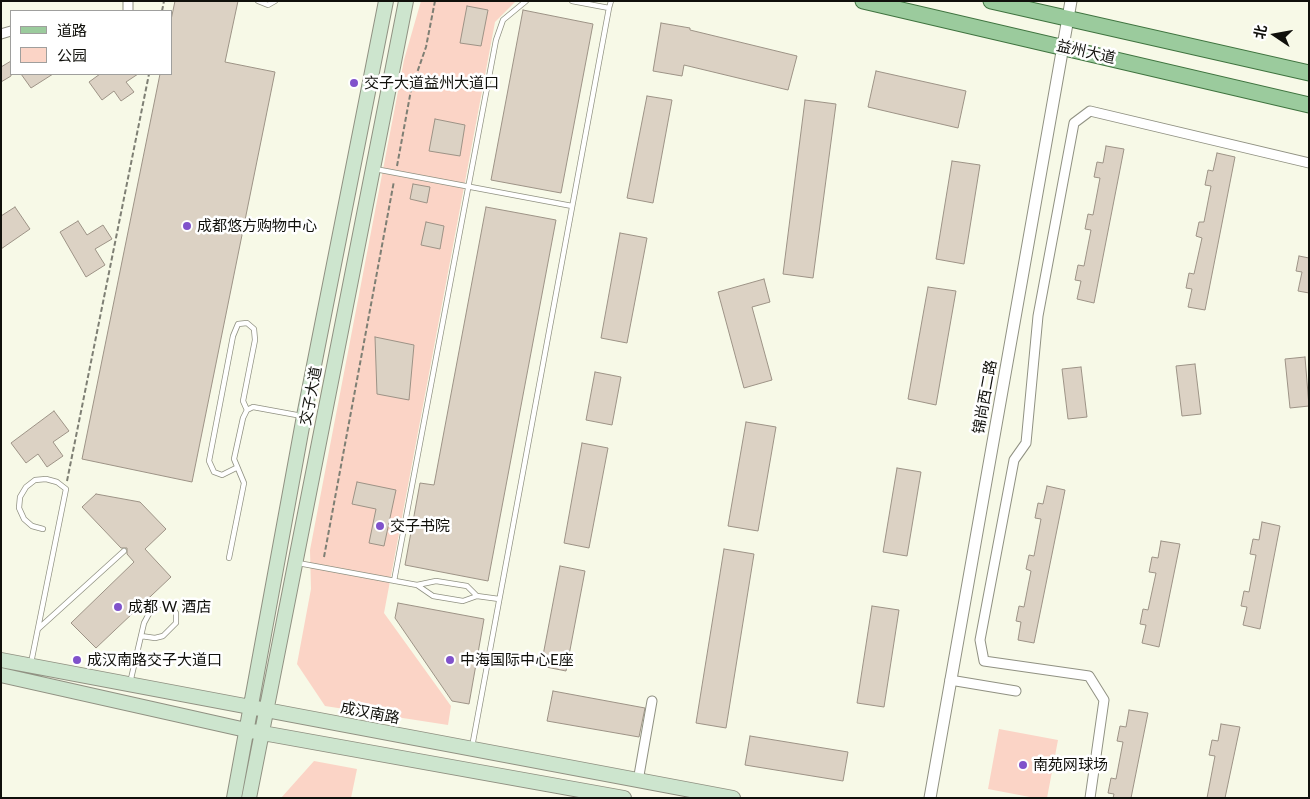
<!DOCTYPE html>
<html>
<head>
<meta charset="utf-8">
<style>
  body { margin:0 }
  #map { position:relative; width:1310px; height:799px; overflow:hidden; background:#f7f9e7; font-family:Lato,"Noto Sans SC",sans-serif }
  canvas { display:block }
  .frame { position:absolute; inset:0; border:2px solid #10100b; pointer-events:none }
  .legend { position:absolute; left:10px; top:10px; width:162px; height:65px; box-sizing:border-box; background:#fff; border:1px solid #9f9f9d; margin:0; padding:6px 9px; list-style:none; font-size:15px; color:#10100b }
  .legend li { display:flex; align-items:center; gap:10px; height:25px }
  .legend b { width:25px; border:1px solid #9f9f9d }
  .north { position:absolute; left:1250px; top:10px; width:50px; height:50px; -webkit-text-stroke:4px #fff; paint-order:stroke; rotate:282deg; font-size:14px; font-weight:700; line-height:20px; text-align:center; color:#10100b }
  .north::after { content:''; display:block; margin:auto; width:18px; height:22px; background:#10100b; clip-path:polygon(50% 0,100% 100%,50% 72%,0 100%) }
</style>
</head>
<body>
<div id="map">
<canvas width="1310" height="799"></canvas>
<div class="frame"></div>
<ul class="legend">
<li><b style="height:6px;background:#9bcb9d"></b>道路</li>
<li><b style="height:14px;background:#fbd4c6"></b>公园</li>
</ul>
<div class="north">北</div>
</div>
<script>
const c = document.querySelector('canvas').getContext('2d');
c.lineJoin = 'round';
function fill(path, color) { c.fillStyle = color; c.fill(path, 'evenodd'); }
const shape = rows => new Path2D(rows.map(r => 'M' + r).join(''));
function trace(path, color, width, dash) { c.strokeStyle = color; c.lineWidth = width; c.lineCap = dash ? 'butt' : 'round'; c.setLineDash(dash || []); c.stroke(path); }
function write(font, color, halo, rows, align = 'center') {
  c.font = font + ' Lato,"Noto Sans SC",sans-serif'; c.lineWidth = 5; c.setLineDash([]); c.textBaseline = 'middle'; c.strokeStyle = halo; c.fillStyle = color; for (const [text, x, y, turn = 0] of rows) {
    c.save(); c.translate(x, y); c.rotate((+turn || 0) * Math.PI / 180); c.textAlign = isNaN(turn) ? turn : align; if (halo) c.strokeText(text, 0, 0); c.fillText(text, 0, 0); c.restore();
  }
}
fill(shape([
  [421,1,516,1,495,22,384,613,451,706,448,725,325,706,297,664,311,589,310,550,404,60],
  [999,729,1058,740,1047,798,1035,798,988,789],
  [314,761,357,769,351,798,281,798]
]), '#fbd4c6');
const building = shape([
  [175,1,238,1,225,62,275,72,192,482,82,459,160,74,171,74,171,20,175,1],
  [467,6,488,10,481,46,460,43,467,6],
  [523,10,593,24,561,193,491,180,523,10],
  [661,23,690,28,690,30,797,56,788,90,684,65,682,76,653,71,661,23],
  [11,61,11,76,1,82,1,67,11,61],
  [876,71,966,91,958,128,868,107,876,71],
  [21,74,53,74,31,88,21,74],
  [100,74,138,74,126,82,134,92,121,101,114,91,102,100,89,82,100,74],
  [647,96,672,100,653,203,627,198,647,96],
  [805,100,836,104,813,278,783,274,805,100],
  [435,119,465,125,460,156,429,151,435,119],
  [1106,146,1124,149,1094,303,1077,299,1081,281,1075,280,1078,265,1084,266,1091,230,1085,229,1088,214,1093,215,1100,178,1094,177,1097,162,1103,163,1106,146],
  [1217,153,1235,157,1205,310,1188,307,1192,289,1186,288,1189,273,1194,274,1202,238,1196,236,1199,222,1204,222,1211,186,1205,185,1208,170,1213,171,1217,153],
  [952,161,980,165,964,264,936,259,952,161],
  [413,184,430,187,427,203,410,199,413,184],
  [15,207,30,229,1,249,1,216,15,207],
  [486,207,556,220,488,581,405,565,420,483,434,485,486,207],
  [78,221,87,235,103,225,112,239,95,249,105,265,86,277,60,232,78,221],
  [426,222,444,226,440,249,421,245,426,222],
  [620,233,647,238,627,343,601,338,620,233],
  [1299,256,1309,258,1309,293,1298,291,1302,272,1296,271,1299,256],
  [764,279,770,302,752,307,772,380,744,388,718,292,764,279],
  [928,287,956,291,936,405,908,399,928,287],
  [375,337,414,345,409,400,377,394,375,337],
  [1305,357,1309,406,1290,408,1285,359,1305,357],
  [1195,364,1201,414,1182,416,1176,366,1195,364],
  [1081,367,1087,417,1068,419,1062,369,1081,367],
  [595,372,621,377,612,425,586,420,595,372],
  [54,411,69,431,53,442,63,456,47,467,38,454,26,463,11,443,54,411],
  [746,422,776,427,758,531,728,526,746,422],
  [582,443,608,448,589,548,564,543,582,443],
  [897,468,921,472,907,556,883,552,897,468],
  [357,482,396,490,384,546,369,543,376,509,352,504,357,482],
  [1047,486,1065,490,1034,643,1018,640,1021,622,1016,621,1019,606,1024,607,1031,571,1026,569,1029,555,1034,556,1041,519,1035,518,1038,503,1043,504,1047,486],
  [96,494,140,502,166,529,145,549,171,577,96,648,71,623,134,562,127,554,127,548,121,548,82,507,96,494],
  [1262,522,1280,526,1260,629,1243,625,1247,607,1241,606,1244,591,1249,592,1256,555,1250,554,1253,539,1259,540,1262,522],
  [1161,541,1180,544,1159,647,1142,643,1146,625,1140,624,1143,609,1148,610,1156,573,1149,572,1152,557,1158,558,1161,541],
  [724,549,754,554,726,728,696,723,724,549],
  [560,566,585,571,566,671,541,666,560,566],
  [398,603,484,619,469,704,452,701,395,618,398,603],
  [872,606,899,610,884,707,857,703,872,606],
  [553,691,645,708,639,737,547,721,553,691],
  [1129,710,1148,713,1131,798,1113,798,1114,794,1108,793,1111,778,1116,779,1123,742,1117,741,1120,726,1126,727,1129,710],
  [1221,724,1240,727,1225,798,1207,798,1215,756,1209,755,1212,740,1218,741,1221,724],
  [750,736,848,752,843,781,745,765,750,736]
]);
fill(building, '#dcd2c4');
trace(building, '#9d9386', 1);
const service = shape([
  [258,1,268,5,275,1],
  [572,1,609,8,611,1],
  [375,169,572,206],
  [236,468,222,475,214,472,209,461,233,336,238,324,247,323,254,329,255,340,243,401,247,410],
  [229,558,244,483,234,459,243,418,247,410,253,407,302,416],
  [298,563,417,585,433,596,463,601,477,596,467,586,436,581,417,585],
  [394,581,496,40,503,20,526,1],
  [477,596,499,599],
  [38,629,124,551],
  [31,663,66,489,57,482,46,479,35,480,26,487,20,497,19,508,24,519,32,526,43,529],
  [130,683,144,623,151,610,161,604,171,606,176,613,176,623,163,636,155,638,141,636],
  [472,747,609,8]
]);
const minor = shape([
  [128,11,128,1],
  [1,34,11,31],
  [950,680,1016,691],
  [638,781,652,701],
  [1090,798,1104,700,1089,676,984,661,980,640,1014,460,1026,443,1038,316,1074,123,1090,111,1309,163]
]);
const tertiary = shape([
  [930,798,1071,1]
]);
const secondary = shape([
  [1,660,733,798],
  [1,675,246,730,624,798],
  [234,798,304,416,386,1],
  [249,798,406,1]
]);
const primary = shape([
  [863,1,1309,105],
  [991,1,1309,73]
]);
trace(service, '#909182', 6);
trace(minor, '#909182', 11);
trace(tertiary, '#909182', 13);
trace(secondary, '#909182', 16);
trace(primary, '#3f733f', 17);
trace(shape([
  [162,11,164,1],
  [397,166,411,90,426,47,435,1],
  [67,481,149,74],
  [324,557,394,181]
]), '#7e7f74', 2, [5, 2.5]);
trace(service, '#fff', 4.5);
trace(minor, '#fff', 9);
trace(tertiary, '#fff', 11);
trace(secondary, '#cde5ce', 14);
trace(primary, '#9bcb9d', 15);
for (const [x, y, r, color] of [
  [354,83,5,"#8052cb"],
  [187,226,5,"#8052cb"],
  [380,526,5,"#8052cb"],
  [118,607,5,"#8052cb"],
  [77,660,5,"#8052cb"],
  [450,660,5,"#8052cb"],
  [1023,765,5,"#8052cb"]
]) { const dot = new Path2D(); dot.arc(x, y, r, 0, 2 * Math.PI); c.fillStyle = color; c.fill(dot); trace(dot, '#fff', 2); }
write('15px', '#10100b', '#fff', [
  ["益州大道",1086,52,13],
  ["交子大道",311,396,-79],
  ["锦尚西二路",985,397,-80],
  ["成汉南路",370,713,11]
]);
write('15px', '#10100b', '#fff', [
  ["交子大道益州大道口",364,83],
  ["成都悠方购物中心",197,226],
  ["交子书院",390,526],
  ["成都 W 酒店",128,607],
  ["成汉南路交子大道口",87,660],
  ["中海国际中心E座",460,660],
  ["南苑网球场",1033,765]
], 'left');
</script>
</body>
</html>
